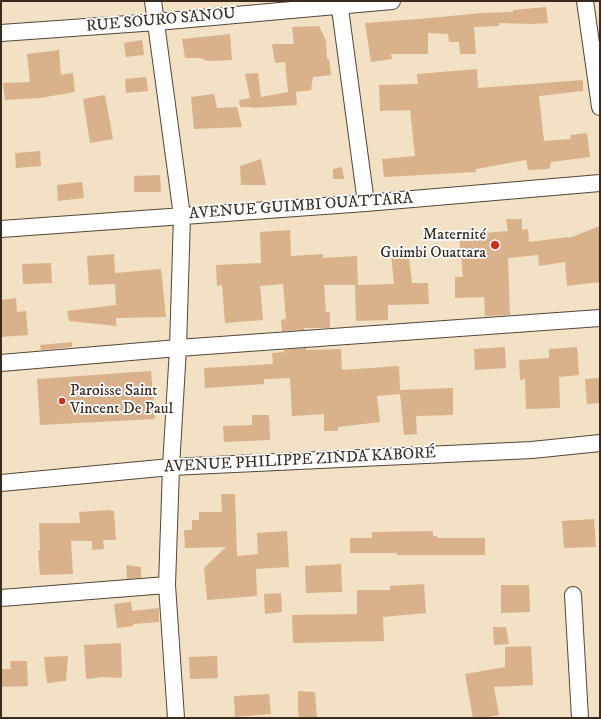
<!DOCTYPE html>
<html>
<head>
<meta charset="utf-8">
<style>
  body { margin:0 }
  #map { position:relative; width:601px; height:719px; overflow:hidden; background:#f2e1c4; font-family:"IM FELL DW Pica",serif }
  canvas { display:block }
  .frame { position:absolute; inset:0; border:2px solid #3b2a1e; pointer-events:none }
</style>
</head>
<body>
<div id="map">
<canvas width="601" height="719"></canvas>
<div class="frame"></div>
</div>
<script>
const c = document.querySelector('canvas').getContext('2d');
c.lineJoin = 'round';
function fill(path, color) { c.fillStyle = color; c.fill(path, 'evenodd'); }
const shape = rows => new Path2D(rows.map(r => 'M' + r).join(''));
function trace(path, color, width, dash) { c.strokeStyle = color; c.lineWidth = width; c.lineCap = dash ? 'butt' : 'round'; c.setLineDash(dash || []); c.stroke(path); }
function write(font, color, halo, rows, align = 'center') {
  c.font = font + ' "IM FELL DW Pica",serif'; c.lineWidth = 3.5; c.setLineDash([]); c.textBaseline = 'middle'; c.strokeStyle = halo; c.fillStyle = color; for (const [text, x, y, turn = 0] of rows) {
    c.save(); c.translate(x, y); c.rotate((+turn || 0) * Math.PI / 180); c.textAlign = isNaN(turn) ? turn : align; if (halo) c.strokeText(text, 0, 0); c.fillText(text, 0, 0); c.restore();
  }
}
fill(shape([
  [546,7,548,23,531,24,499,23,499,26,474,27,476,54,460,54,459,42,449,42,448,34,428,33,428,54,391,54,392,59,371,62,365,23,419,19,482,13,513,12,513,10],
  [319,26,326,41,327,59,329,59,331,75,313,77,311,90,296,92,297,105,252,108,251,107,240,107,239,100,250,98,245,74,258,73,261,97,288,92,285,62,275,63,272,44,294,44,292,27],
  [230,34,232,60,208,61,200,58,185,58,182,39],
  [142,40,144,55,126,57,124,43],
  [59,50,61,75,73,73,75,92,40,98,5,100,3,83,30,82,27,54],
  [477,69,478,88,583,80,583,91,539,96,544,141,571,139,570,135,587,133,590,157,551,162,550,168,548,169,528,170,526,160,476,169,476,172,384,177,382,159,415,156,410,110,380,111,379,85,418,84,417,74],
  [146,77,148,91,126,93,125,79],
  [214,94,217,108,237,107,242,127,194,129,191,97],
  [105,95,113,139,90,143,83,99],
  [40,151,41,166,16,168,15,153],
  [261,159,266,185,241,185,240,166],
  [342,167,344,179,333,179,333,169],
  [160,175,161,192,134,192,134,176],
  [82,182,84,198,58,201,57,185],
  [506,219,522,219,522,230,528,229,529,242,569,237,569,238,600,226,600,282,567,286,565,262,539,266,538,255,508,258,510,315,485,316,484,297,455,298,455,277,463,277,459,235,508,231],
  [290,230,291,256,323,254,323,258,357,256,358,285,394,284,391,253,408,251,412,283,428,283,429,304,388,305,388,320,356,321,355,285,324,285,326,312,330,312,330,328,304,328,304,330,282,331,281,320,286,319,283,284,260,286,263,320,225,323,222,285,217,286,216,265,261,263,260,232],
  [114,254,115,273,161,269,166,317,116,318,116,326,69,321,67,311,116,305,115,284,89,285,87,258,87,256],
  [51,263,52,283,23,284,22,264],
  [16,298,17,312,26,311,28,335,1,337,1,300],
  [72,342,72,347,41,350,40,345],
  [505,347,506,368,475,370,474,349],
  [577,347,579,375,559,377,560,408,526,409,525,379,520,380,519,360,549,358,549,349],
  [306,348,306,350,341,349,342,370,399,366,400,390,453,388,453,415,416,416,417,434,404,435,400,394,377,396,380,422,338,427,338,431,324,431,324,414,292,416,290,378,264,379,264,384,205,388,204,368,273,364,272,353,284,352,284,350],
  [151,371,155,419,40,425,37,379],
  [600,378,600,403,587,404,585,379],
  [252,415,269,415,270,440,224,442,223,426,252,425],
  [221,494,235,494,237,556,258,554,257,533,287,531,289,567,256,569,257,596,207,600,204,568,226,547,185,548,184,530,192,530,192,520,199,520,199,512,222,512],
  [111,510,111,511,114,511,116,540,103,540,104,549,92,550,92,541,71,541,73,574,40,575,38,551,40,550,39,523,80,523,79,512],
  [594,519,596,547,564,548,562,521],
  [433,531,433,536,437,536,437,538,485,538,485,555,397,555,397,553,350,553,350,538,372,538,372,532],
  [341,564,342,592,306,593,305,566],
  [126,565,141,567,141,578,127,579],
  [424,584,426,613,383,617,384,641,293,643,292,615,357,614,357,590,390,590,390,586],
  [501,585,529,585,530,612,501,613],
  [281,593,282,612,265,614,264,594],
  [131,602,132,611,159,608,159,622,133,624,133,626,117,628,114,604],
  [493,627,506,627,509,644,494,645],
  [121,643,122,676,121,676,121,678,103,677,87,679,86,677,84,645],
  [531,646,533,685,494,687,499,715,482,718,473,718,465,674,505,667,505,647],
  [68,656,66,681,47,683,44,657],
  [217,656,218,678,190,679,189,657],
  [10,661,27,661,28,686,1,687,1,669,11,669],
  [298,691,315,692,317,718,299,718,298,711],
  [269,694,271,714,235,717,234,696]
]), '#d9b18a');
const minor = shape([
  [153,1,182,216,178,348,171,467,167,585,176,718],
  [339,1,366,203],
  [585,1,600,107],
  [1,33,157,22,392,1],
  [1,229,366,203,600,183],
  [1,363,178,348,600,318],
  [1,483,171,467,532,450,600,443],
  [573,595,580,718],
  [1,598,167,585]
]);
trace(minor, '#564537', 18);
trace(minor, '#fff', 16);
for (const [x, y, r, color] of [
  [495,245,5,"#c8321e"],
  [62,401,4,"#c8321e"]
]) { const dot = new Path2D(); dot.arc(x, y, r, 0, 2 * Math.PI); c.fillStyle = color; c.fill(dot); trace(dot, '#fff', 1.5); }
write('16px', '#3b2a1e', '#fff', [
  ["RUE SOURO SANOU",161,21,-5],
  ["AVENUE GUIMBI OUATTARA",301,207,-4],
  ["AVENUE PHILIPPE ZINDA KABORÉ",300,461,-3]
]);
write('16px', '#3b2a1e', '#fff', [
  ["Maternité",486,236],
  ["Guimbi Ouattara",486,254],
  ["Paroisse Saint",70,392,"left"],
  ["Vincent De Paul",70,410,"left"]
], 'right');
</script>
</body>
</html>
